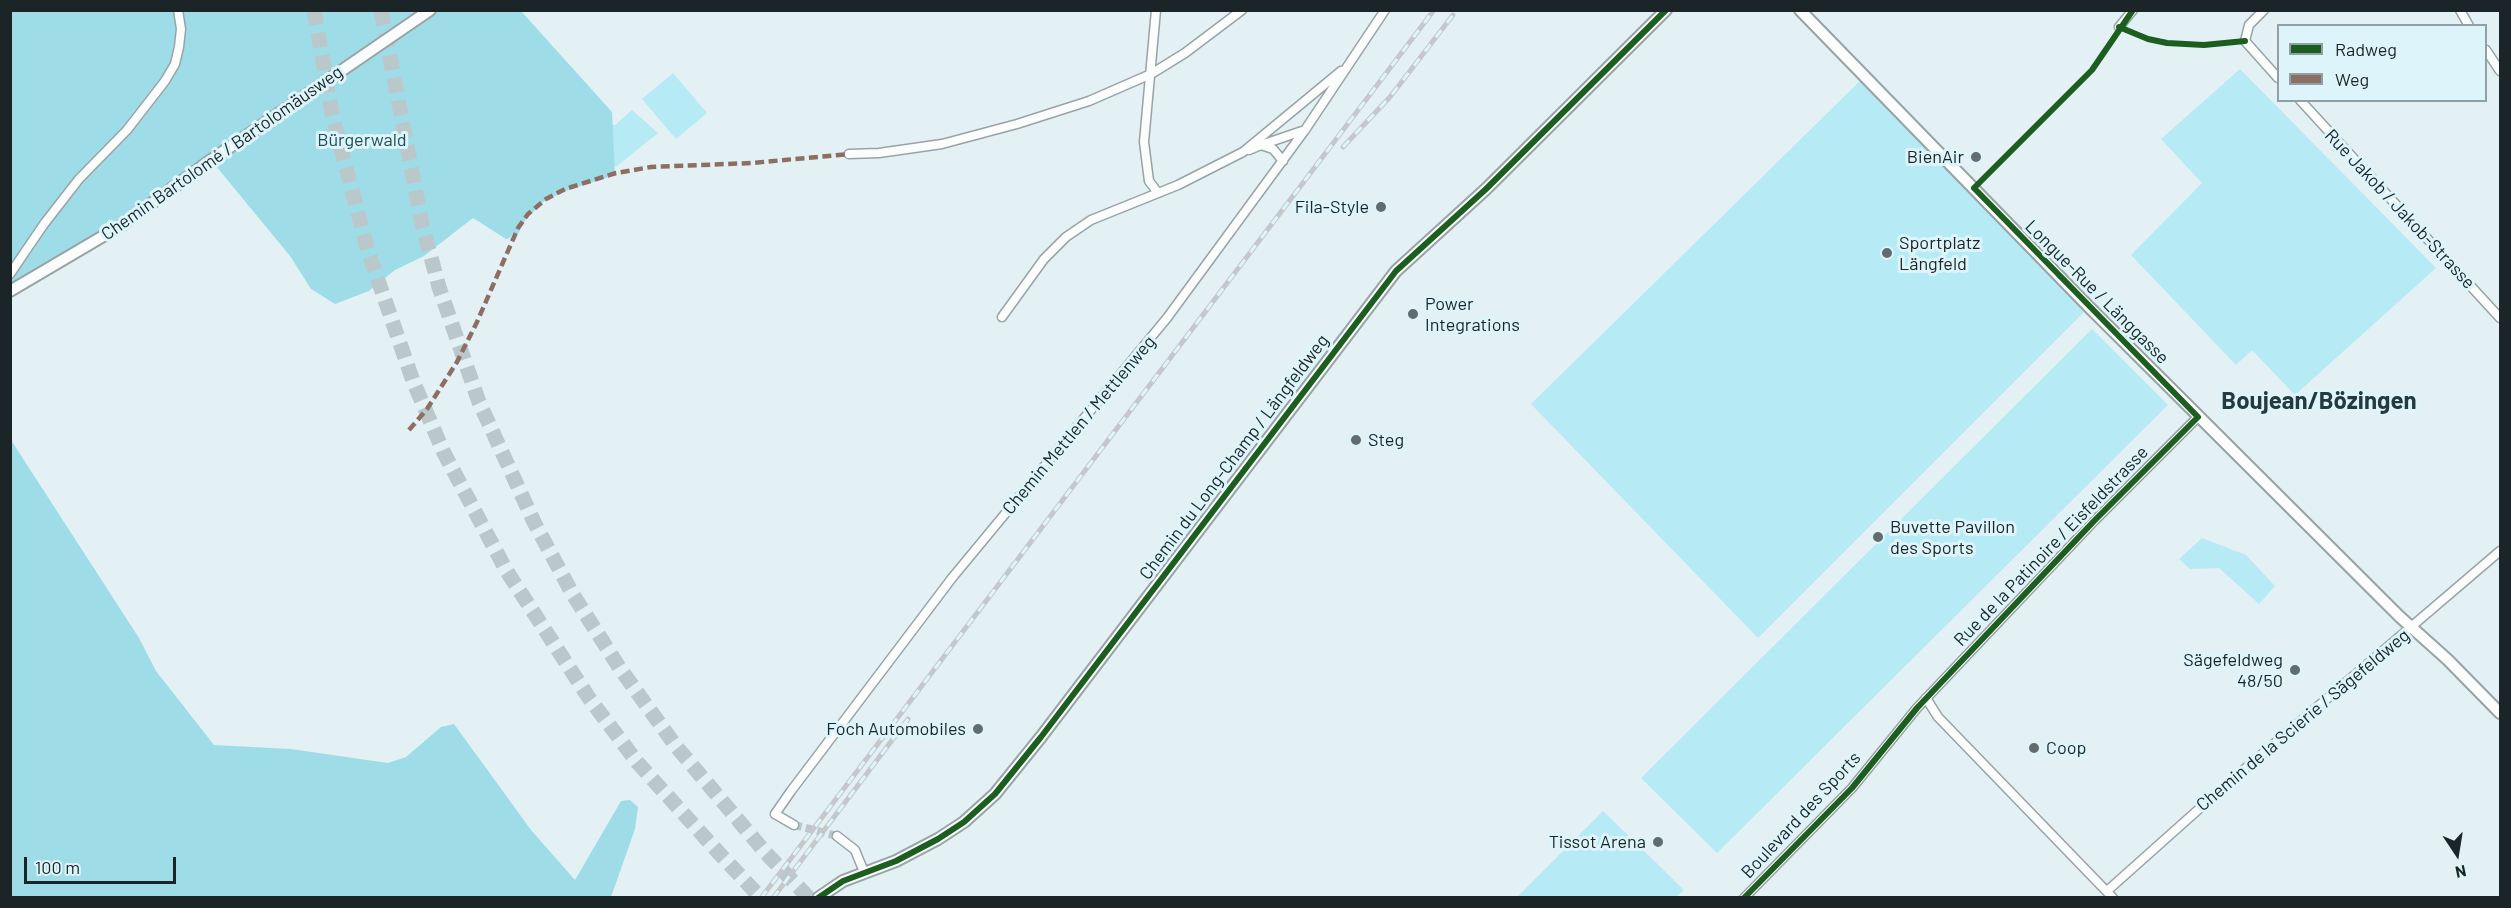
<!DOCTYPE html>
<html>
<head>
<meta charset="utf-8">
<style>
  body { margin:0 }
  #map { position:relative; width:2511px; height:908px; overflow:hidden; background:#e3f1f4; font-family:Barlow,sans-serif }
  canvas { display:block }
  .frame { position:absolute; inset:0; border:12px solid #1b2426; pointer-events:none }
  .legend { position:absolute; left:2277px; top:24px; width:210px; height:78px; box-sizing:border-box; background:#ddf5fa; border:2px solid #8fa1a5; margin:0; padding:8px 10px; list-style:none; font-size:18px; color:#1b2426 }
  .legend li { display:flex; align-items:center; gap:12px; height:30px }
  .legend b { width:30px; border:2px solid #8fa1a5 }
  .north { position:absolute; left:2427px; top:824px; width:60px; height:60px; -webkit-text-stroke:4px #ddf5fa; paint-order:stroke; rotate:168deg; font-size:16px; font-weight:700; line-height:24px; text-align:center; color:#1b2426 }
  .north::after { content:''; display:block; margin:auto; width:21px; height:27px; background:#1b2426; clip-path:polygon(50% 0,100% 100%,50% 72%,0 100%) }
  .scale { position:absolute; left:24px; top:857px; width:152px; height:27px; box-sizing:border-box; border:3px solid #1b2426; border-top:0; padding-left:8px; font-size:18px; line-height:21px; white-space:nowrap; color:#1b2426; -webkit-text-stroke:4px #ddf5fa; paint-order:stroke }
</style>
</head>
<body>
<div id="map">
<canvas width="2511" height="908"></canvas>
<div class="frame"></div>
<ul class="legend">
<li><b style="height:8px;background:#1b5e20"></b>Radweg</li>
<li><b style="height:8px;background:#8d6e63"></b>Weg</li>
</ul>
<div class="north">N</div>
<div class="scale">100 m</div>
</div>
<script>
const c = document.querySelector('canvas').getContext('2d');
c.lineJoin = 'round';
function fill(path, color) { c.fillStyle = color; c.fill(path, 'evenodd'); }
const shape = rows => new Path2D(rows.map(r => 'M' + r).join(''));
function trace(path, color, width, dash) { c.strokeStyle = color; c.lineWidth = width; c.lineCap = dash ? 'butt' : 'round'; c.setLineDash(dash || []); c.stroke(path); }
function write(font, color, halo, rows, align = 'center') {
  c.font = font + ' Barlow,sans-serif'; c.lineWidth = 6; c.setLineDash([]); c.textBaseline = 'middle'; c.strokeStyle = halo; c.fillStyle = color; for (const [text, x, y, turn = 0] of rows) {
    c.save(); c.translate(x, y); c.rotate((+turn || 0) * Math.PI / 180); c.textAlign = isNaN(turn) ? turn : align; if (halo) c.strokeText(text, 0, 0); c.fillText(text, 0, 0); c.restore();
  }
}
fill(shape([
  [2240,69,2436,268,2295,395,2252,350,2236,365,2131,255,2202,183,2161,139],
  [673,73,707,113,676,139,642,99],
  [1864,77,2089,307,1758,638,1531,404],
  [632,110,658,133,617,166,564,181,606,122,615,125],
  [2092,329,2168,405,1717,853,1641,778],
  [2202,538,2246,555,2275,586,2259,604,2219,568,2190,569,2179,559],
  [1603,811,1684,890,1676,897,1517,897]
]), '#b6eaf4');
fill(shape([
  [11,11,521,11,612,112,615,175,565,191,543,202,526,219,518,234,513,233,510,238,506,239,473,218,424,256,395,270,369,291,335,304,311,289,290,256,211,160,122,225,11,291],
  [11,440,139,638,156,671,214,745,291,749,388,763,406,757,441,727,454,724,531,830,575,880,621,801,630,800,638,807,635,829,611,897,11,897]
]), '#9edde8');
trace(shape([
  [794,825,837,836]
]), '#bbc8cb', 8, [8, 4]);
trace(shape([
  [314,10,332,114,368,251,413,381,444,453,506,570,589,698,637,762,718,852,761,898],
  [381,10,422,224,439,287,479,402,535,524,572,593,619,667,675,745,765,852,809,898]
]), '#bbc8cb', 15, [15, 8]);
const minor = shape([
  [1156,10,1144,142,1149,181,1158,193],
  [2264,10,2249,25,2245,41,2278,78],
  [2460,10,2469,26],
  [2119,27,2133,10],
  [2486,50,2500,71],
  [2300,100,2500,318],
  [1261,145,1305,130],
  [1249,150,1261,145,1273,149,1283,161],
  [849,154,879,153,942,144,1017,124,1089,101,1151,74,1185,53,1242,10],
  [10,274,44,224,79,179,127,130,165,81,175,64,179,47,181,29,178,10],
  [1002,317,1044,259,1066,237,1091,220,1178,185,1243,152,1341,71],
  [1926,698,1938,717,2113,898],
  [794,825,775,814,791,791,952,578,1167,318,1305,130,1385,10],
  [837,836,855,850,864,872],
  [2107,891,2227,784,2500,551],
  [1744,898,1852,788,1917,708,2095,520,2198,417]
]);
const tertiary = shape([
  [1800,10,2089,307,2400,617,2448,660,2500,713],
  [10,291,122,225,211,160,430,10]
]);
const secondary = shape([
  [818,898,843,881,896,861,938,839,964,822,995,794,1041,737,1396,271,1486,189,1666,10]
]);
trace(minor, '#99a3a6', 11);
trace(tertiary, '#99a3a6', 14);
trace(secondary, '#99a3a6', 14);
trace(minor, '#fbfdfd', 8);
trace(tertiary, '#fbfdfd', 10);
trace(secondary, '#fbfdfd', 10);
const rail = shape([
  [1343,147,1390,97,1453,15],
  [761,898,1434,10],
  [773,898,908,719]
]);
trace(rail, '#c4c8ca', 5);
trace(rail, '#ddf5fa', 3, [9]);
trace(shape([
  [409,430,427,409,457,362,477,322,518,228,528,214,546,199,565,189,616,173,651,167,752,163,849,154]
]), '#8d6e63', 4.5, [9, 4.5]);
trace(shape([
  [2119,27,2148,39,2167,43,2204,45,2245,41],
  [818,898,843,881,896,861,938,839,964,822,995,794,1041,737,1396,271,1486,189,1666,10],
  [1744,898,1852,788,1917,708,2095,520,2198,417,1974,188,2092,70,2133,10]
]), '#1b5e20', 6);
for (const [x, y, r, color] of [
  [1976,157,6,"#616c6e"],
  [1381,207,6,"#616c6e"],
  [1887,253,6,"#616c6e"],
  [1413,314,6,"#616c6e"],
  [1356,440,6,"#616c6e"],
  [1878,537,6,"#616c6e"],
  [2295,670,6,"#616c6e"],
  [978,729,6,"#616c6e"],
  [2034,748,6,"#616c6e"],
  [1658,842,6,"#616c6e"]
]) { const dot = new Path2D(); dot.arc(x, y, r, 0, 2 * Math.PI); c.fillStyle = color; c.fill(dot); trace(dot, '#ddf5fa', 2); }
write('18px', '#204e56', '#ddf5fa', [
  ["Bürgerwald",362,140]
]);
write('18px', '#1b2426', '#ddf5fa', [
  ["Chemin Bartolomé / Bartolomäusweg",222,153,-35],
  ["Rue Jakob / Jakob-Strasse",2400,209,47],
  ["Longue-Rue / Länggasse",2097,292,45],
  ["Chemin Mettlen / Mettlenweg",1079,425,-50],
  ["Chemin du Long-Champ / Längfeldweg",1234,457,-53],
  ["Rue de la Patinoire / Eisfeldstrasse",2051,546,-46],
  ["Chemin de la Scierie / Sägefeldweg",2303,720,-40],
  ["Boulevard des Sports",1801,815,-47]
]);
write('18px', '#1b2426', '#ddf5fa', [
  ["BienAir",1964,157],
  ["Fila-Style",1369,207],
  ["Sportplatz",1899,243,"left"],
  ["Längfeld",1899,264,"left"],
  ["Power",1425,304,"left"],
  ["Integrations",1425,325,"left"],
  ["Steg",1368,440,"left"],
  ["Buvette Pavillon",1890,527,"left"],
  ["des Sports",1890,548,"left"],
  ["Sägefeldweg",2283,660],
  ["48/50",2283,681],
  ["Foch Automobiles",966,729],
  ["Coop",2046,748,"left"],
  ["Tissot Arena",1646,842]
], 'right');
write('bold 24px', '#26393d', '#ddf5fa', [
  ["Boujean/Bözingen",2319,401]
]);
</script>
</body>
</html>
